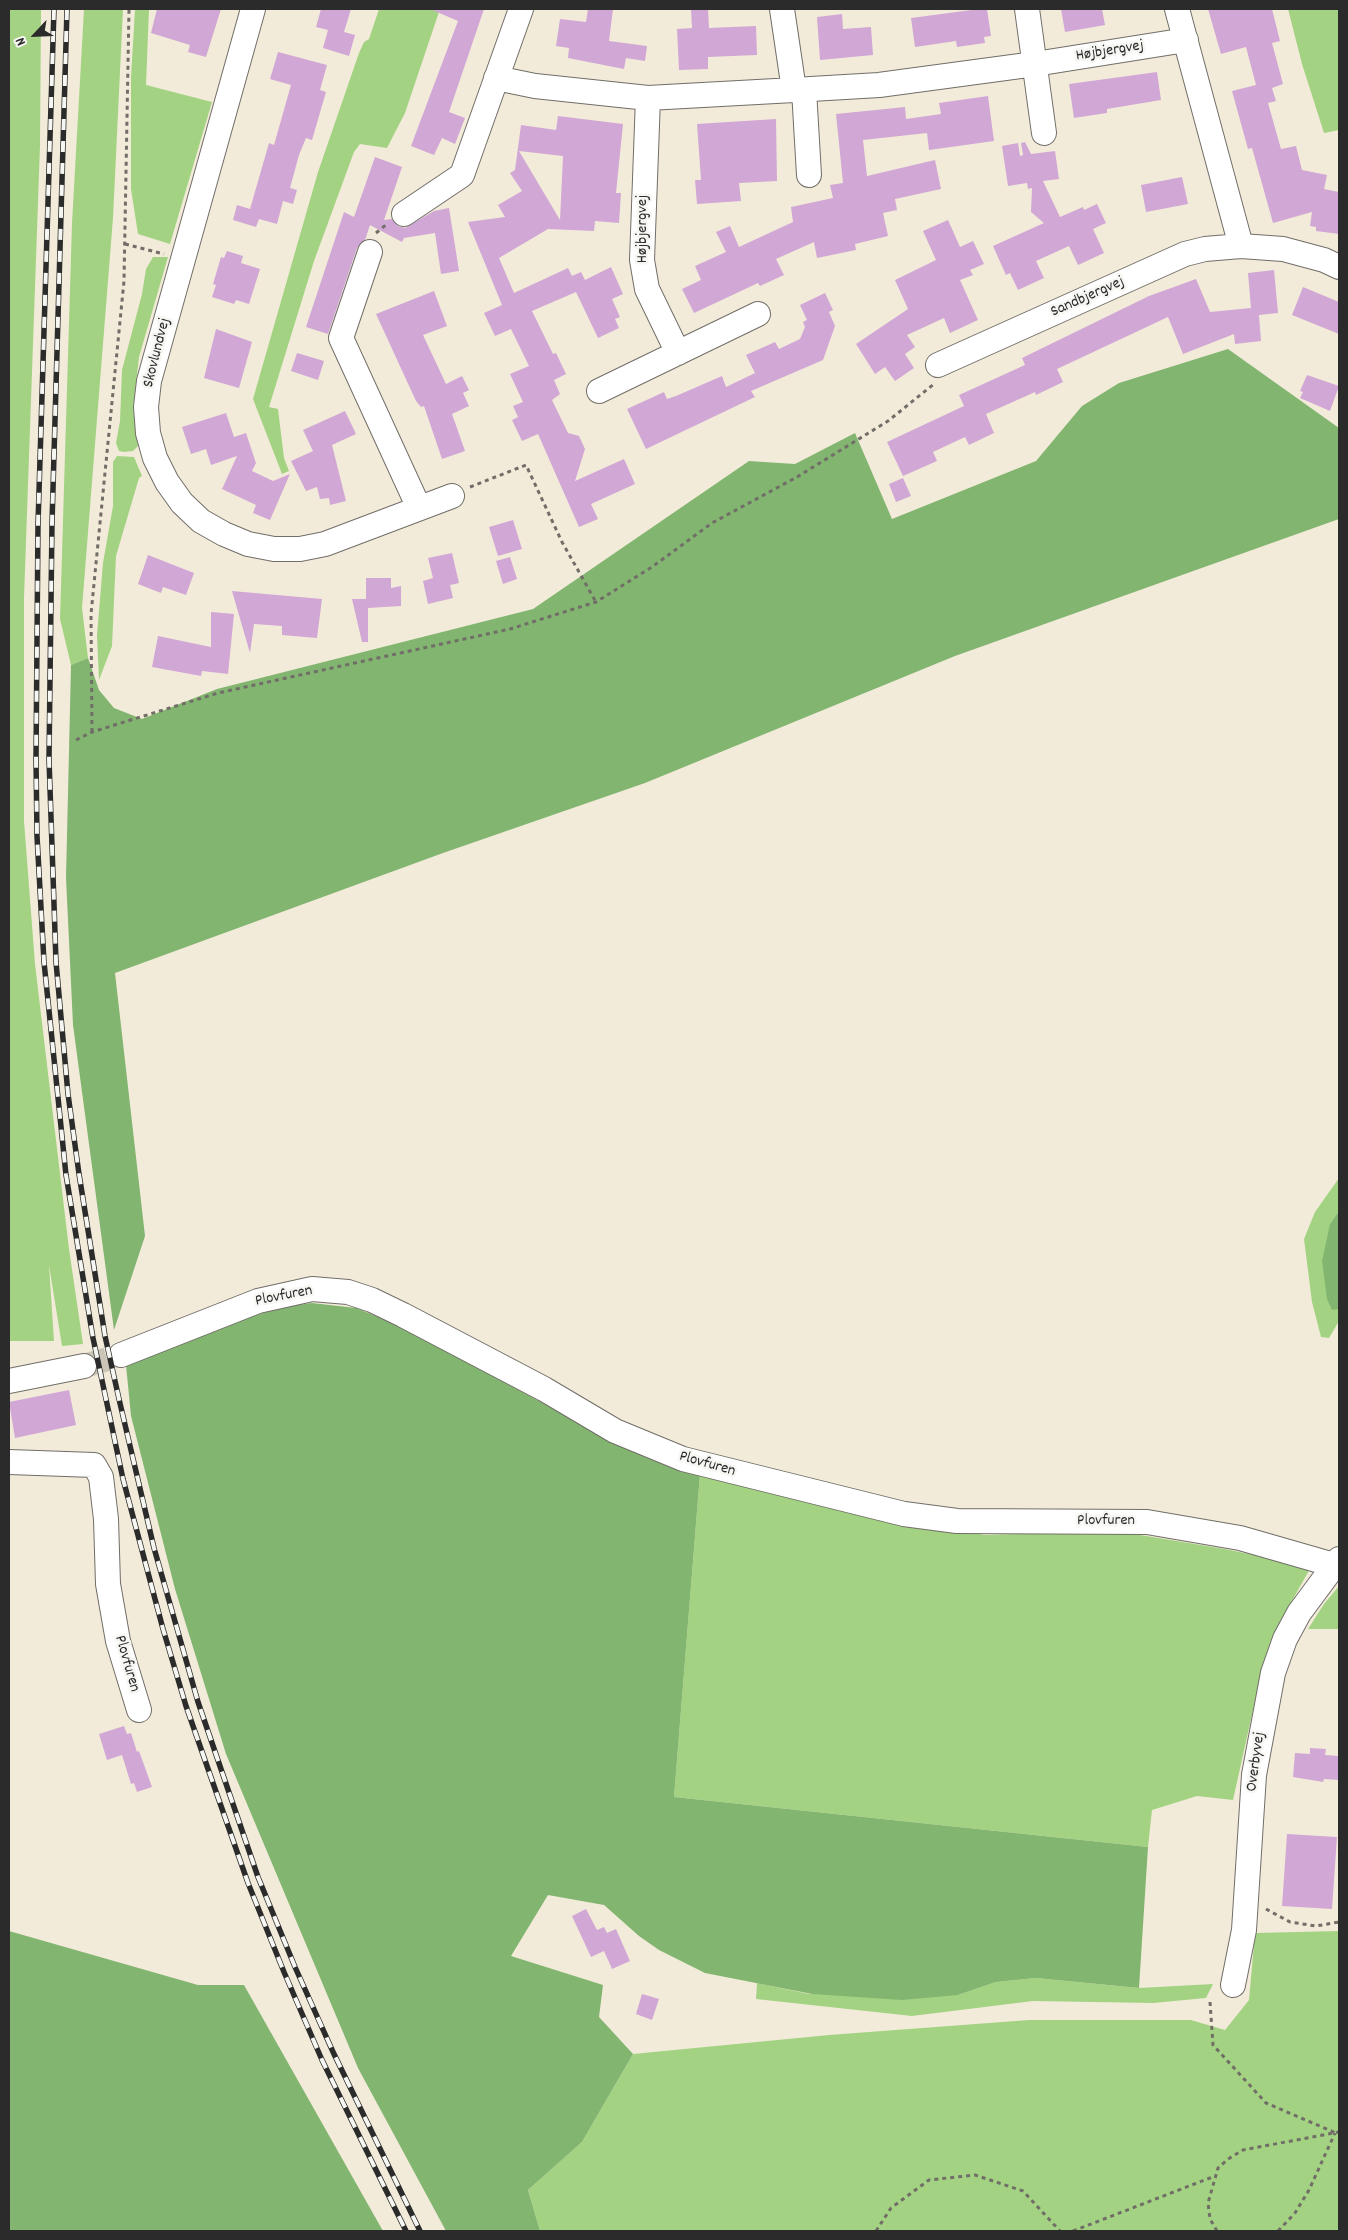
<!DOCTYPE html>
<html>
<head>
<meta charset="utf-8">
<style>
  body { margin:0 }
  #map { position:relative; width:1348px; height:2240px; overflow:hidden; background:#f3ebda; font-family:Dekko,sans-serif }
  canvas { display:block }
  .frame { position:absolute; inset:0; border:10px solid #2b2b2b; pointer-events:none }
  .north { position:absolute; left:10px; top:10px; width:50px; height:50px; -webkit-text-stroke:4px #f6f6f2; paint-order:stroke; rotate:245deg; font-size:14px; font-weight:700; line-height:20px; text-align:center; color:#2b2b2b }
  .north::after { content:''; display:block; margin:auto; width:18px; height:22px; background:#2b2b2b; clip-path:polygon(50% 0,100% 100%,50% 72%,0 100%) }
</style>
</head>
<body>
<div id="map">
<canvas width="1348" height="2240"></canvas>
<div class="frame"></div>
<div class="north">N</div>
</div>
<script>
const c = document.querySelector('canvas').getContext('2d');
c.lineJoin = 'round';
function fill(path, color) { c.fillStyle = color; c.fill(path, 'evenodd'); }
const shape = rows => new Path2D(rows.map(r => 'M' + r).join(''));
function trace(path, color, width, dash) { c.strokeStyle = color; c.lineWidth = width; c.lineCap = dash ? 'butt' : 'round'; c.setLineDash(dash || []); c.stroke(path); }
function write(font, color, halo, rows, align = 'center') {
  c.font = font + ' Dekko,sans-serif'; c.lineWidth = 5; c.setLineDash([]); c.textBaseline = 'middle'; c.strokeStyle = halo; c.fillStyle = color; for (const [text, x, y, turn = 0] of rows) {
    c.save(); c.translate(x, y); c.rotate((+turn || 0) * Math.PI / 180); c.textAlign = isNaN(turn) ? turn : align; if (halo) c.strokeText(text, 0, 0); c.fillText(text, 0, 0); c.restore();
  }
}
fill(shape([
  [9,9,41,9,40,146,24,598,24,821,35,964,69,1249,83,1344,62,1346,49,1265,54,1341,9,1341],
  [84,9,123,9,113,218,82,608,88,658,71,665,60,619,72,223],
  [135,9,149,9,146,85,212,102,170,244,138,234,131,189,131,77],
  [379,9,440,9,405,113,387,148,360,144,354,152,314,261,269,407,278,409,284,458,289,471,282,474,253,399,318,172,359,53,364,42,369,39],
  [1288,9,1339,9,1339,130,1324,133,1302,64],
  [153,257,168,257,139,357,133,408,138,446,133,451,124,452,119,451,116,443,120,421,122,370,142,294,146,269],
  [117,456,134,457,142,476,139,478,116,556,112,646,99,680,97,635,103,563,113,506,113,462],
  [1339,1178,1339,1211,1330,1224,1332,1309,1339,1309,1339,1321,1329,1338,1321,1337,1312,1302,1304,1239,1315,1212],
  [700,1474,865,1515,985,1535,1116,1531,1225,1549,1311,1567,1280,1622,1259,1683,1233,1800,1197,1796,1152,1810,1148,1847,674,1797],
  [1339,1586,1339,1629,1308,1629,1324,1604],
  [1339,1931,1339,2231,540,2231,528,2190,582,2142,633,2054,829,2035,1029,2020,1191,2020,1225,2030,1249,2000,1255,1933],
  [1036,1978,1139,1988,1213,1984,1206,1998,1153,2003,1033,2001,912,2016,756,1999,757,1983,809,1994,958,1995,996,1982]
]), '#a3d382');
fill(shape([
  [1228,349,1339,428,1339,519,955,656,645,783,443,853,115,973,145,1236,114,1330,73,1025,66,878,71,665,88,658,99,690,114,708,142,719,217,689,533,609,749,461,795,464,855,433,892,519,1036,461,1082,406,1119,383],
  [1339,1211,1339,1309,1332,1310,1327,1299,1322,1261,1330,1224],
  [312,1303,356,1308,410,1330,586,1427,700,1474,674,1797,1148,1847,1139,1988,1036,1978,996,1982,958,1995,902,2000,812,1994,705,1973,659,1950,639,1936,604,1905,548,1895,511,1956,603,1985,599,2017,633,2054,582,2142,528,2190,540,2231,446,2231,358,2068,226,1754,175,1589,131,1416,126,1365,256,1315,289,1306],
  [9,1931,198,1985,244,1985,383,2231,9,2231]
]), '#82b570');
fill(shape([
  [157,9,221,9,206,57,188,52,190,45,151,33],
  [321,9,351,9,344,32,355,35,349,56,323,48,328,30,316,27],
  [430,9,484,9,449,112,465,118,455,144,442,138,434,155,411,146,458,21],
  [588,9,613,9,609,41,647,46,645,61,626,58,624,69,568,58,569,48,556,46,560,19,586,22],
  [691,9,708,9,709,28,756,26,757,55,708,57,708,69,679,70,677,29,692,28],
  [979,9,987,9,991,36,984,37,985,43,957,47,956,41,915,47,911,18],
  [1061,9,1102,9,1105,25,1065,32],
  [1208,9,1272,9,1280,41,1272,43,1283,84,1272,88,1276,101,1268,103,1281,149,1296,146,1302,170,1327,175,1324,189,1339,192,1339,234,1316,231,1316,227,1310,226,1312,212,1273,223,1252,148,1248,149,1232,91,1256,85,1246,47,1221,54],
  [842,14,843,29,871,27,873,55,820,60,817,17],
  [278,52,327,65,320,90,326,92,312,140,306,138,299,155,290,188,297,190,293,204,283,201,277,224,259,219,256,227,233,220,237,205,250,209,269,143,274,145,291,85,270,79],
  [1157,72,1161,100,1107,109,1107,113,1074,118,1069,84],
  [988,96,994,141,929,150,927,133,863,140,867,176,935,160,941,189,895,199,897,210,883,213,888,236,855,244,856,250,817,258,814,242,776,259,784,275,760,286,758,283,694,313,682,289,701,280,695,266,726,252,716,232,730,226,739,247,793,222,791,207,833,198,830,185,843,183,836,114,905,107,906,119,941,114,939,103],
  [558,116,623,124,616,193,621,193,619,223,595,221,594,231,548,229,499,258,514,293,568,268,572,276,581,272,585,280,611,267,623,294,612,299,620,317,615,319,619,328,598,338,576,292,532,311,553,354,556,353,566,374,554,380,560,394,552,400,568,433,579,436,585,449,575,481,624,459,635,484,591,504,598,519,579,527,538,434,522,441,512,420,518,417,513,406,523,402,510,374,529,366,511,329,495,336,484,313,502,305,468,222,505,217,498,205,522,191,510,173,515,170,521,125,556,130],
  [519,151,563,156,560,220],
  [776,119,777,181,739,183,741,201,697,204,695,180,701,180,697,124],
  [1025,142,1031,154,1055,151,1059,179,1043,181,1060,217,1083,207,1084,210,1097,204,1106,223,1093,229,1104,253,1078,265,1069,246,1036,261,1044,278,1018,290,1010,273,1006,275,993,246,1044,223,1031,212,1032,188,1028,189,1027,183,1008,186,1002,146,1018,143,1020,156,1023,155,1021,143],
  [375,157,402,167,384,220,392,219,398,226,405,228,434,211,449,208,459,271,441,274,435,233,404,238,402,242,370,225,365,240,357,248,328,334,306,327,344,212,354,217],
  [1182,177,1188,204,1146,212,1141,185],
  [948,220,960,247,973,241,984,264,970,270,973,275,960,280,978,320,950,333,944,318,907,335,915,347,905,354,914,368,895,381,885,367,875,374,856,344,908,309,895,280,936,260,923,231],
  [227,251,243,256,241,263,260,269,249,304,236,300,234,304,212,297,216,285,213,284,221,257,224,258],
  [1274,270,1278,313,1259,315,1261,341,1235,344,1234,334,1183,354,1168,317,1057,369,1063,382,1036,395,1035,392,986,414,994,433,969,445,965,437,933,452,937,461,903,476,887,442,964,406,959,395,1025,365,1022,358,1149,296,1196,279,1210,312,1251,308,1248,273],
  [1303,287,1339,302,1339,334,1292,315],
  [434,291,447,326,423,335,446,384,462,376,469,390,463,393,469,406,452,414,465,451,442,459,424,406,421,407,416,401,376,314],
  [825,293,833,310,829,312,835,326,823,360,751,391,755,397,646,449,627,409,664,392,667,399,676,396,722,376,726,387,755,373,746,355,775,342,779,349,800,339,805,327,803,322,807,320,800,305],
  [216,329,252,342,239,388,204,378],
  [297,353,324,361,318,380,291,371],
  [1307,375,1339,386,1330,411,1300,398,1303,392,1300,391],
  [345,411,356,434,332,445,346,501,330,505,329,498,320,499,317,487,306,491,291,461,313,451,303,430],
  [226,413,234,437,246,433,256,463,252,471,273,481,290,474,270,520,253,513,256,505,222,489,237,456,211,465,206,449,191,454,182,427],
  [903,478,911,496,896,502,889,484],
  [513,520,522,549,498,556,489,527],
  [452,553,459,583,450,585,453,598,428,604,423,581,433,578,428,558],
  [148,555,194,573,186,595,163,587,161,593,138,584],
  [510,557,517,579,503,584,496,561],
  [366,578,391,578,391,588,401,586,401,606,368,608,368,642,362,642,352,599,366,599],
  [232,591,322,599,317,638,282,635,282,626,254,624,250,653],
  [211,612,234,614,228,674,202,671,201,676,152,667,158,636,211,647],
  [69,1390,76,1425,15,1438,9,1402],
  [124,1726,127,1734,131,1733,137,1752,139,1751,152,1787,137,1792,134,1783,131,1784,122,1755,107,1760,99,1734],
  [1310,1748,1326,1749,1325,1755,1339,1756,1339,1780,1324,1779,1323,1782,1293,1777,1295,1753,1310,1754],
  [1287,1834,1337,1837,1332,1909,1282,1906],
  [586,1909,597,1930,604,1927,607,1933,616,1929,630,1961,612,1969,604,1951,591,1957,572,1916],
  [642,1994,659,1999,652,2020,636,2014]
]), '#d1a7d5');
trace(shape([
  [84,1366,121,1355]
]), '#cbc5b7', 24, [24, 12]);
const minor = shape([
  [253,9,149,381,146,407,148,433,155,458,167,482,182,503,201,521,224,534,248,544,274,549,300,549,325,544,452,496],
  [782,9,794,90],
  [1027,9,1044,133],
  [1177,9,1241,246],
  [496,78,535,86,648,98,794,90,879,85,1035,64,1186,40],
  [804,90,809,175],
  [648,98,642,260,647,289,678,353],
  [404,214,462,175,521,9],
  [370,252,341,338,419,508],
  [938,365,1185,254,1205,249,1241,246,1283,249,1324,260,1339,267],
  [599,391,758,314],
  [121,1355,258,1301,312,1289,348,1292,372,1300,403,1315,544,1389,615,1431,683,1459,904,1514,957,1521,1147,1522,1240,1538,1334,1565],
  [9,1381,84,1366],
  [9,1462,94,1465,101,1477,106,1519,108,1584,118,1641,139,1710],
  [1233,1985,1244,1930,1254,1775,1273,1673,1285,1639,1299,1613,1339,1559]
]);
trace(minor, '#716e68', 26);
trace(shape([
  [376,233,387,224],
  [125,244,164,254],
  [470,487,526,465,562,542,596,602],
  [92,732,91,614,124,281,129,9],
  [76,740,92,732,218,693,510,629,596,602,652,567,712,523,797,477,888,421,934,384],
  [1266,1909,1290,1922,1316,1926,1339,1922],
  [1210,2002,1213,2045,1266,2103,1336,2133],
  [876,2231,891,2208,929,2180,975,2175,1023,2191,1060,2231],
  [1073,2231,1215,2176],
  [1217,2231,1210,2219,1208,2203,1218,2168,1228,2159,1243,2150,1339,2132],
  [1278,2231,1295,2213,1309,2190,1335,2133]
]), '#716e68', 3, [4, 4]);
trace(minor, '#fff', 24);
const rail = shape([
  [54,9,38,524,36,759,37,836,44,962,66,1175,93,1338,123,1479,163,1629,186,1706,248,1883,284,1972,322,2060,406,2231],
  [67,9,52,523,49,759,56,962,68,1094,79,1174,105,1336,119,1399,154,1548,198,1702,258,1877,295,1967,334,2054,420,2231]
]);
trace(rail, '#2b2b2b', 5.5);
trace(rail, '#f6f6f2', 4, [11]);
write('16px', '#2b2b2b', '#f6f6f2', [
  ["Højbjergvej",1110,52,-9],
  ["Højbjergvej",644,229,-90],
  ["Sandbjergvej",1088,298,-24],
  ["Skovlundvej",158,353,-76],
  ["Plovfuren",284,1297,-11],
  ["Plovfuren",707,1465,16],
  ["Plovfuren",1106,1522],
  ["Plovfuren",126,1664,74],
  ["Overbyvej",1257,1762,-82]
]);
</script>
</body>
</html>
